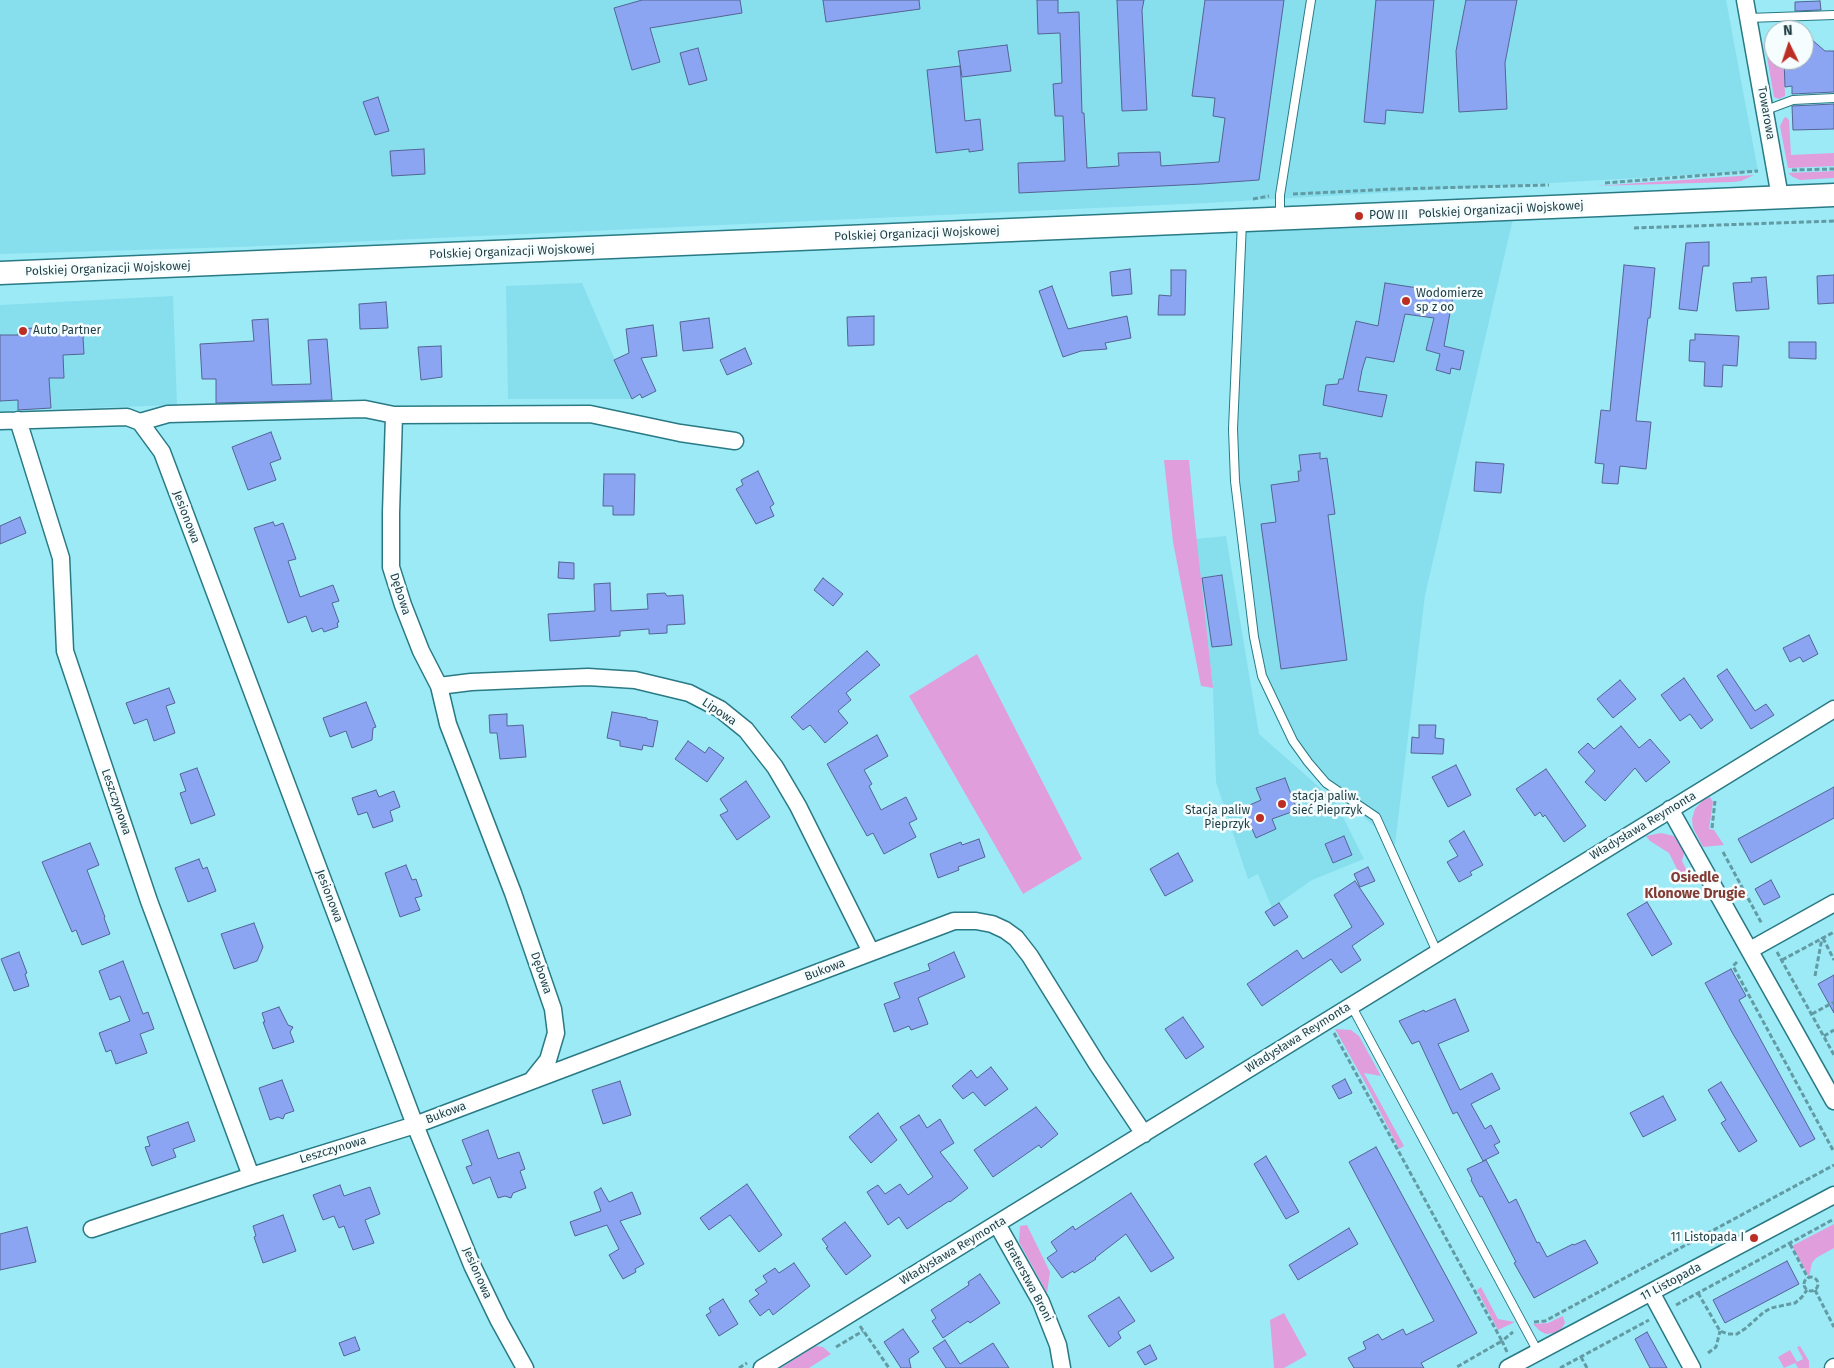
<!DOCTYPE html>
<html>
<head>
<meta charset="utf-8">
<style>
  body { margin:0 }
  #map { position:relative; width:1834px; height:1368px; overflow:hidden; background:#9ceaf6; font-family:"Fira Sans",sans-serif }
  canvas { display:block }
  .north { position:absolute; left:1764px; top:20px; width:50px; height:50px; box-sizing:border-box; background:#f6fdff; border:1px solid #a0b1b4; border-radius:50%; rotate:356deg; font-size:14px; font-weight:700; line-height:20px; text-align:center; color:#1e3e43 }
  .north::after { content:''; display:block; margin:auto; width:18px; height:22px; background:#bc2e24; clip-path:polygon(50% 0,100% 100%,50% 72%,0 100%) }
</style>
</head>
<body>
<div id="map">
<canvas width="1834" height="1368"></canvas>
<div class="north">N</div>
</div>
<script>
const c = document.querySelector('canvas').getContext('2d');
c.lineJoin = 'round';
function fill(path, color) { c.fillStyle = color; c.fill(path, 'evenodd'); }
const shape = rows => new Path2D(rows.map(r => 'M' + r).join(''));
function trace(path, color, width, dash) { c.strokeStyle = color; c.lineWidth = width; c.lineCap = dash ? 'butt' : 'round'; c.setLineDash(dash || []); c.stroke(path); }
function write(font, color, halo, rows, align = 'center') {
  c.font = font + ' "Fira Sans",sans-serif'; c.lineWidth = 5; c.setLineDash([]); c.textBaseline = 'middle'; c.strokeStyle = halo; c.fillStyle = color; for (const [text, x, y, turn = 0] of rows) {
    c.save(); c.translate(x, y); c.rotate((+turn || 0) * Math.PI / 180); c.textAlign = isNaN(turn) ? turn : align; if (halo) c.strokeText(text, 0, 0); c.fillText(text, 0, 0); c.restore();
  }
}
fill(shape([
  [0,0,1726,0,1758,171,1206,203,238,247,0,254],
  [1513,219,1425,595,1395,845,1326,783,1308,762,1262,676,1235,481,1242,228],
  [582,283,632,399,508,399,506,286],
  [173,296,177,405,0,411,0,305],
  [1226,536,1259,734,1335,801,1364,859,1312,880,1272,908,1258,874,1248,879,1216,782,1213,688,1196,539]
]), '#87dfee');
fill(shape([
  [1774,49,1774,60,1784,60,1785,96,1779,99,1774,97,1767,57],
  [1786,117,1789,120,1791,155,1834,153,1834,166,1788,168,1780,126,1784,118],
  [1834,171,1834,178,1800,180,1793,177,1788,173],
  [1754,175,1741,181,1733,182,1595,186],
  [1164,460,1189,460,1195,524,1213,688,1201,686,1173,542],
  [977,654,1082,859,1023,894,909,696],
  [1710,797,1713,802,1709,829,1714,830,1724,845,1703,847,1693,828,1692,819,1695,809,1703,800],
  [1661,833,1674,836,1685,849,1682,861,1689,875,1682,879,1669,853,1650,841,1646,836],
  [1335,1029,1351,1030,1359,1036,1381,1076,1364,1073,1404,1146,1399,1149,1368,1088],
  [1834,1224,1834,1248,1816,1258,1812,1263,1809,1277,1792,1246],
  [1027,1225,1050,1272,1047,1293,1019,1242,1020,1226],
  [1481,1287,1498,1319,1515,1322,1498,1330,1477,1290],
  [1284,1313,1307,1355,1284,1368,1274,1368,1270,1320],
  [1563,1316,1565,1323,1560,1331,1555,1333,1546,1334,1540,1331,1533,1324,1548,1323],
  [815,1346,823,1347,831,1354,809,1368,781,1368],
  [1800,1346,1809,1361,1809,1368,1798,1368,1795,1363,1784,1368,1778,1357,1790,1350,1797,1362,1803,1359,1797,1347]
]), '#e09fdc');
const building = shape([
  [642,0,740,0,742,13,650,28,660,62,632,70,614,8,642,0],
  [823,0,919,0,920,9,826,22,823,0],
  [1037,0,1058,0,1058,13,1079,12,1082,113,1084,113,1087,168,1119,166,1118,153,1160,152,1161,166,1219,162,1225,118,1213,116,1215,98,1192,96,1205,0,1284,0,1259,180,1202,184,1019,193,1018,163,1065,161,1063,116,1055,116,1053,84,1062,83,1060,33,1038,34,1037,0],
  [1117,0,1144,0,1142,10,1147,110,1122,111,1117,0],
  [1376,0,1434,0,1423,113,1386,110,1385,124,1364,122,1376,0],
  [1466,0,1517,0,1505,63,1507,109,1459,112,1456,51,1466,0],
  [1820,1,1821,10,1795,11,1795,2,1820,1],
  [1804,33,1825,51,1834,51,1834,92,1792,94,1792,86,1785,87,1784,60,1804,60,1804,33],
  [1007,45,1011,71,962,77,958,51,1007,45],
  [698,48,707,80,689,85,680,53,698,48],
  [960,66,965,121,980,119,983,150,969,152,969,149,936,153,927,70,960,66],
  [378,97,389,131,375,135,363,102,378,97],
  [1834,104,1834,129,1793,130,1792,106,1834,104],
  [424,149,425,174,392,176,390,151,424,149],
  [1709,242,1709,266,1703,266,1697,311,1679,309,1686,243,1709,242],
  [1624,265,1655,268,1650,318,1648,318,1636,421,1651,422,1646,469,1620,466,1618,484,1602,483,1604,464,1595,463,1601,410,1610,411,1624,265],
  [1130,269,1132,294,1112,296,1110,272,1130,269],
  [1171,270,1186,270,1185,315,1158,315,1159,295,1171,296,1171,270],
  [1834,275,1834,303,1818,304,1817,276,1834,275],
  [1766,277,1769,309,1736,311,1733,283,1752,282,1751,278,1766,277],
  [1385,283,1431,290,1431,292,1453,296,1444,346,1464,351,1460,370,1451,368,1450,374,1436,370,1440,354,1426,350,1434,318,1405,314,1394,362,1366,357,1362,370,1358,391,1387,395,1382,417,1323,405,1326,385,1338,384,1339,379,1343,379,1356,321,1378,326,1385,283],
  [1052,286,1068,329,1127,316,1131,338,1105,343,1107,349,1081,351,1063,357,1039,291,1052,286],
  [386,302,388,328,360,329,359,304,386,302],
  [874,316,874,345,848,346,847,317,874,316],
  [709,318,713,348,683,351,680,322,709,318],
  [268,319,272,385,311,384,308,340,327,339,332,400,216,403,216,379,202,379,200,344,254,341,252,320,268,319],
  [81,325,88,334,83,337,84,354,63,355,64,378,49,378,51,408,18,410,18,400,0,401,0,335,18,335,18,329,50,327,55,333,64,326,81,325],
  [653,325,657,356,641,358,656,391,642,398,640,394,632,399,614,360,629,353,626,329,653,325],
  [1695,334,1739,336,1737,366,1723,365,1722,387,1704,386,1705,362,1689,361,1690,340,1695,340,1695,334],
  [1789,342,1816,342,1816,359,1789,358,1789,342],
  [441,346,442,377,421,380,418,347,441,346],
  [745,348,752,364,727,375,720,360,745,348],
  [271,432,281,459,270,463,276,480,248,490,232,447,271,432],
  [1320,453,1320,459,1327,458,1335,514,1328,515,1347,660,1281,669,1261,524,1276,522,1271,485,1299,481,1298,471,1301,471,1299,455,1320,453],
  [1476,462,1504,464,1501,493,1474,491,1476,462],
  [758,471,774,504,770,507,774,516,756,524,736,489,743,485,741,480,758,471],
  [604,474,635,474,634,515,613,515,613,506,603,506,604,474],
  [20,517,26,533,0,544,0,526,20,517],
  [273,522,275,526,283,523,296,559,288,561,300,597,333,585,339,601,332,603,339,622,337,623,338,627,324,632,322,628,312,632,306,616,288,623,254,528,273,522],
  [559,562,574,563,574,579,558,578,559,562],
  [1222,575,1232,645,1212,647,1202,578,1222,575],
  [823,578,843,594,833,606,814,590,823,578],
  [610,583,611,611,648,609,647,594,665,593,667,596,683,595,685,624,667,625,667,633,649,634,649,629,620,631,620,636,550,641,548,614,595,611,594,584,610,583],
  [1809,635,1818,654,1803,662,1800,657,1790,662,1783,648,1809,635],
  [867,651,880,665,846,693,851,700,838,711,848,723,825,743,810,725,803,730,791,717,867,651],
  [1727,669,1755,711,1766,704,1774,715,1751,729,1717,676,1727,669],
  [1684,678,1713,720,1701,729,1690,714,1680,721,1661,695,1684,678],
  [1620,680,1636,699,1613,718,1597,699,1620,680],
  [169,688,175,703,166,706,175,733,154,741,147,719,134,724,126,703,169,688],
  [366,702,376,727,373,728,372,740,352,748,346,731,330,737,323,718,366,702],
  [612,712,647,718,647,719,658,721,653,747,643,745,642,750,620,746,620,741,607,738,612,712],
  [507,714,507,726,523,725,526,757,500,759,497,733,490,733,489,715,507,714],
  [1419,725,1436,725,1435,738,1444,739,1443,754,1411,753,1412,737,1419,738,1419,725],
  [1621,726,1639,748,1650,739,1670,762,1646,782,1635,768,1605,801,1585,782,1595,771,1578,752,1588,743,1594,749,1621,726],
  [877,735,888,756,864,770,872,784,869,786,881,810,906,797,917,819,909,823,916,837,884,854,873,833,867,836,827,764,877,735],
  [688,741,705,753,709,747,724,758,707,782,675,759,688,741],
  [1456,765,1471,795,1448,807,1432,777,1456,765],
  [197,768,215,815,191,824,180,793,186,791,180,774,197,768],
  [1546,769,1586,826,1564,842,1545,815,1543,817,1540,812,1535,816,1516,789,1546,769],
  [1285,778,1297,810,1272,819,1276,829,1256,838,1243,808,1261,800,1256,788,1285,778],
  [746,781,770,817,737,840,720,815,728,811,720,799,746,781],
  [1834,787,1834,818,1751,863,1738,839,1834,787],
  [376,790,379,797,394,791,400,807,390,811,393,821,373,828,367,812,358,815,352,798,376,790],
  [1464,831,1483,865,1470,872,1472,875,1459,882,1447,862,1458,856,1449,841,1464,831],
  [1344,836,1352,855,1333,863,1325,844,1344,836],
  [979,839,985,857,958,867,959,870,938,878,930,854,961,842,962,845,979,839],
  [90,843,99,865,87,870,105,917,104,918,110,934,82,945,76,930,72,932,42,862,90,843],
  [1178,853,1193,881,1165,896,1150,869,1178,853],
  [199,859,203,869,207,867,216,891,188,902,175,868,199,859],
  [406,865,412,880,416,879,422,896,415,898,420,910,400,917,385,873,406,865],
  [1368,867,1375,881,1360,887,1354,874,1368,867],
  [1771,880,1780,897,1764,905,1755,889,1771,880],
  [1355,881,1384,924,1352,946,1361,960,1341,973,1331,959,1262,1006,1247,984,1297,950,1303,959,1352,927,1334,895,1355,881],
  [1647,902,1672,944,1652,956,1627,914,1647,902],
  [1279,903,1288,917,1274,926,1265,912,1279,903],
  [254,923,263,947,257,961,234,969,221,934,254,923],
  [19,952,27,973,25,974,29,986,14,991,1,959,19,952],
  [954,952,965,977,918,998,928,1024,911,1030,909,1026,894,1032,884,1004,900,998,894,983,930,970,928,964,954,952],
  [123,961,143,1014,148,1012,154,1029,140,1034,147,1053,116,1064,111,1050,106,1052,99,1033,130,1021,120,996,110,1000,99,971,123,961],
  [1731,969,1746,996,1739,1000,1815,1139,1800,1147,1733,1034,1705,983,1731,969],
  [1834,975,1834,1013,1818,984,1834,975],
  [1455,999,1469,1031,1438,1044,1460,1090,1492,1073,1500,1089,1471,1104,1485,1129,1491,1125,1500,1142,1494,1145,1499,1153,1483,1161,1457,1112,1453,1114,1419,1041,1412,1044,1399,1021,1424,1010,1425,1012,1455,999],
  [279,1007,288,1025,293,1027,290,1032,294,1042,273,1049,263,1022,265,1022,262,1013,279,1007],
  [1183,1017,1204,1047,1186,1059,1165,1029,1183,1017],
  [991,1067,1008,1089,985,1106,973,1092,963,1099,952,1086,971,1070,977,1078,991,1067],
  [1345,1079,1352,1093,1339,1099,1332,1086,1345,1079],
  [282,1080,294,1111,285,1114,283,1119,278,1117,270,1120,259,1088,282,1080],
  [620,1081,631,1115,603,1124,592,1090,620,1081],
  [1721,1082,1757,1141,1739,1152,1721,1123,1726,1120,1708,1090,1721,1082],
  [1663,1096,1676,1120,1643,1137,1630,1113,1663,1096],
  [1036,1107,1058,1134,1041,1148,1039,1145,993,1177,974,1150,1036,1107],
  [878,1113,897,1140,871,1163,849,1137,878,1113],
  [919,1115,927,1128,940,1119,954,1143,940,1152,968,1188,950,1202,949,1201,907,1229,899,1217,888,1225,867,1192,878,1185,885,1194,900,1184,908,1195,933,1177,900,1127,919,1115],
  [188,1122,195,1141,173,1149,176,1157,152,1166,145,1147,150,1146,147,1137,188,1122],
  [488,1130,498,1159,519,1152,525,1169,520,1171,526,1188,513,1193,511,1198,505,1196,498,1198,490,1177,473,1184,466,1167,472,1165,462,1140,488,1130],
  [1376,1147,1477,1333,1421,1363,1424,1368,1354,1368,1348,1358,1366,1349,1363,1342,1378,1334,1382,1340,1403,1329,1406,1335,1434,1321,1349,1162,1376,1147],
  [1266,1156,1299,1212,1286,1219,1254,1164,1266,1156],
  [1486,1160,1509,1203,1516,1199,1537,1243,1539,1242,1547,1257,1573,1244,1574,1245,1585,1240,1598,1263,1534,1298,1514,1263,1516,1262,1482,1196,1480,1197,1471,1180,1472,1179,1467,1169,1486,1160],
  [747,1184,782,1235,759,1252,730,1215,709,1230,700,1218,747,1184],
  [340,1185,344,1196,370,1187,380,1214,365,1220,374,1243,353,1250,344,1226,339,1228,334,1216,323,1220,313,1195,340,1185],
  [601,1188,609,1202,632,1192,641,1214,620,1221,644,1264,635,1269,636,1272,623,1279,609,1255,619,1249,607,1225,575,1236,570,1222,601,1211,594,1192,601,1188],
  [1131,1193,1174,1258,1151,1272,1126,1234,1095,1258,1096,1259,1074,1273,1073,1271,1062,1278,1047,1258,1057,1251,1051,1242,1073,1226,1075,1230,1131,1193],
  [283,1215,296,1251,263,1263,254,1237,256,1236,253,1226,283,1215],
  [845,1222,871,1256,846,1275,826,1248,828,1247,822,1239,845,1222],
  [27,1227,36,1262,0,1270,0,1234,27,1227],
  [1349,1228,1358,1244,1298,1280,1289,1265,1349,1228],
  [1787,1261,1799,1284,1725,1323,1713,1300,1787,1261],
  [794,1263,810,1286,773,1315,769,1309,760,1316,749,1301,759,1294,755,1290,767,1282,763,1276,775,1268,779,1273,794,1263],
  [980,1274,1000,1303,970,1323,968,1321,943,1338,932,1321,936,1318,931,1310,969,1285,968,1282,980,1274],
  [1119,1297,1135,1321,1118,1332,1121,1338,1109,1347,1088,1316,1119,1297],
  [723,1299,738,1324,719,1336,706,1315,711,1312,709,1308,723,1299],
  [903,1329,919,1352,909,1359,911,1368,901,1368,884,1342,903,1329],
  [1647,1332,1667,1368,1650,1368,1635,1339,1647,1332],
  [355,1337,360,1350,344,1356,339,1343,355,1337],
  [945,1340,960,1364,993,1343,1009,1368,946,1368,933,1348,945,1340],
  [1150,1345,1157,1359,1145,1365,1137,1352,1150,1345]
]);
fill(building, '#8ba5f2');
trace(building, '#546494', 1);
const service = shape([
  [1748,18,1834,15],
  [1766,110,1793,100,1834,98],
  [1280,216,1280,195,1311,0],
  [1242,222,1233,429,1235,481,1254,637,1262,676,1293,741,1308,762,1326,783,1376,817,1437,952],
  [1351,1005,1538,1352]
]);
const minor = shape([
  [1745,0,1780,197],
  [18,420,61,558,65,651,149,901,251,1176],
  [0,421,127,417,140,422,168,414,365,409,394,415],
  [140,422,162,452,415,1125,472,1265,499,1321,525,1368],
  [439,686,471,682,588,677,635,680,689,693,720,709,746,730,775,767,798,806,871,952],
  [1670,809,1834,1101],
  [1750,950,1834,903],
  [532,1080,548,1060,556,1033,553,1009,513,893,448,724,439,686,421,651,403,605,391,567,391,513,394,415,590,414,680,433,735,441],
  [997,1224,1041,1302,1058,1345,1062,1368],
  [92,1229,251,1176,415,1125,954,921,976,921,992,924,1005,930,1016,938,1030,956,1097,1064,1144,1134],
  [1651,1292,1692,1368],
  [762,1368,1834,709],
  [1508,1368,1834,1195],
  [1833,1368,1834,1367]
]);
const secondary = shape([
  [0,273,1834,195]
]);
trace(service, '#297a85', 10);
trace(minor, '#297a85', 19);
trace(secondary, '#297a85', 25);
trace(shape([
  [1792,170,1834,169],
  [1605,183,1758,171],
  [1293,194,1394,189,1549,185],
  [1253,199,1269,196],
  [1634,228,1834,221],
  [1712,828,1715,801],
  [1723,852,1762,924],
  [1823,938,1834,960],
  [1777,952,1834,1055],
  [1782,960,1834,932],
  [1737,962,1733,966,1834,1152],
  [1815,976,1822,938],
  [1812,1014,1834,1002],
  [1334,1033,1502,1341,1455,1368],
  [1824,1036,1834,1030],
  [1790,1244,1808,1278],
  '1804 1284a7 7 0 1 1 14 0a7 7 0 1 1-14 0Z',
  [1815,1290,1834,1327],
  [1698,1293,1720,1331,1728,1334,1737,1334,1746,1328,1764,1312,1771,1308,1795,1303,1802,1297,1807,1290],
  [1676,1305,1834,1219],
  [1534,1322,1545,1321,1834,1165],
  [860,1326,889,1368],
  [836,1347,863,1331],
  [1507,1352,1502,1341,1513,1332],
  [1708,1353,1716,1347,1720,1331],
  [1581,1357,1587,1368],
  [739,1368,747,1363],
  [1560,1368,1649,1320]
]), '#629ba4', 3, [5, 2.5]);
trace(service, '#fff', 8);
trace(minor, '#fff', 16);
trace(secondary, '#fff', 22);
for (const [x, y, r, color] of [
  [1359,216,5,"#bc2e24"],
  [1406,301,5,"#bc2e24"],
  [23,331,5,"#bc2e24"],
  [1282,804,5,"#bc2e24"],
  [1260,818,5,"#bc2e24"],
  [1754,1238,5,"#bc2e24"]
]) { const dot = new Path2D(); dot.arc(x, y, r, 0, 2 * Math.PI); c.fillStyle = color; c.fill(dot); trace(dot, '#f6fdff', 2); }
write('12px', '#1e3e43', '#f6fdff', [
  ["Towarowa",1766,113,80],
  ["Polskiej Organizacji Wojskowej",1501,210,-3],
  ["Polskiej Organizacji Wojskowej",917,234,-2],
  ["Polskiej Organizacji Wojskowej",512,252,-2],
  ["Polskiej Organizacji Wojskowej",108,269,-2],
  ["Jesionowa",186,517,69],
  ["Dębowa",400,594,72],
  ["Lipowa",719,712,34],
  ["Leszczynowa",116,802,71],
  ["Władysława Reymonta",1643,826,-31],
  ["Jesionowa",329,896,69],
  ["Bukowa",825,970,-21],
  ["Dębowa",541,973,71],
  ["Władysława Reymonta",1298,1038,-32],
  ["Bukowa",446,1113,-21],
  ["Leszczynowa",333,1150,-17],
  ["Władysława Reymonta",953,1251,-31],
  ["Jesionowa",477,1273,66],
  ["Braterstwa Broni",1028,1281,62],
  ["11 Listopada",1671,1282,-28]
]);
write('12px', '#1e3e43', '#f6fdff', [
  ["POW III",1369,216],
  ["Wodomierze",1416,294],
  ["sp z oo",1416,308],
  ["Auto Partner",33,331],
  ["stacja paliw.",1292,797],
  ["sieć Pieprzyk",1292,811],
  ["Stacja paliw",1250,811,"right"],
  ["Pieprzyk",1250,825,"right"],
  ["11 Listopada I",1744,1238,"right"]
], 'left');
write('bold 14px', '#833c33', '#f6fdff', [
  ["Osiedle",1695,878],
  ["Klonowe Drugie",1695,894]
]);
</script>
</body>
</html>
